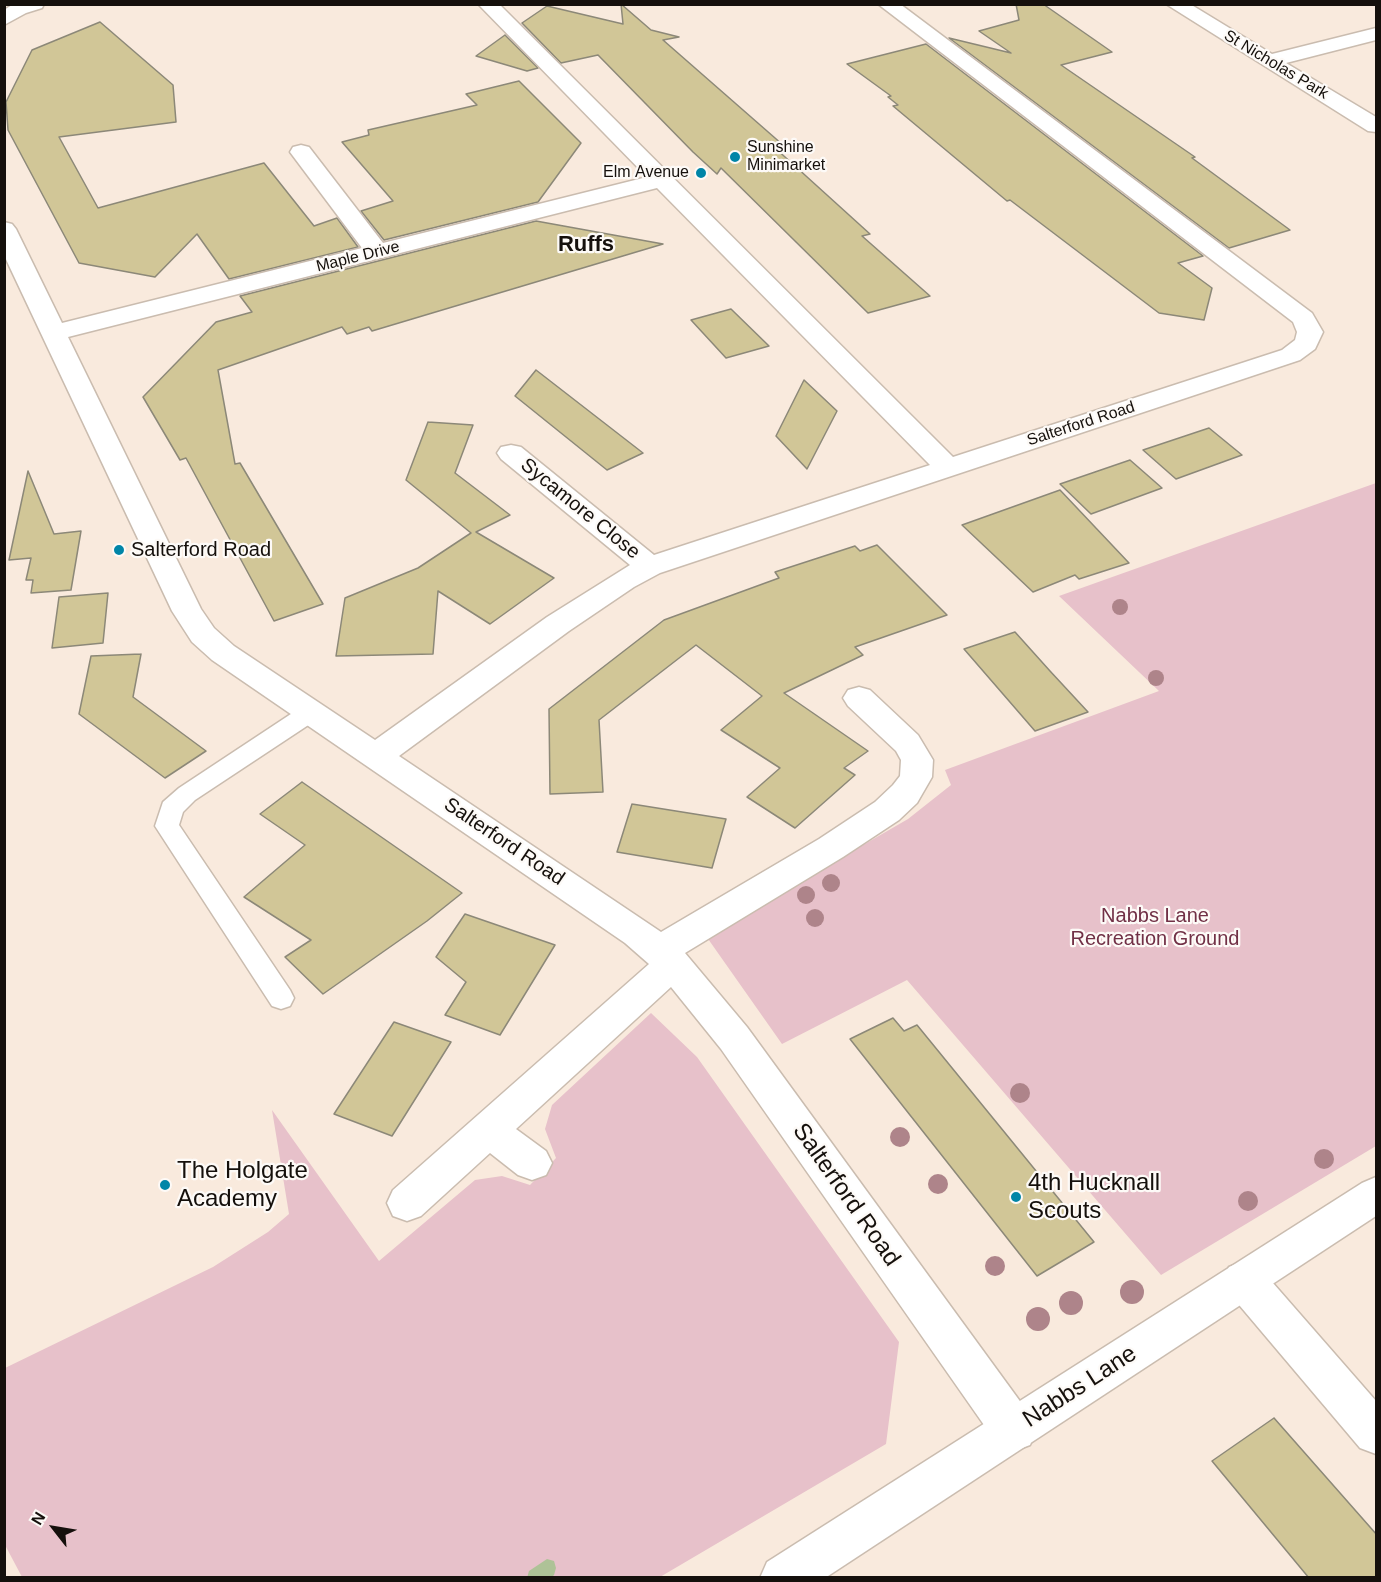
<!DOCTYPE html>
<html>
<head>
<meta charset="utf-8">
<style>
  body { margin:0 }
  #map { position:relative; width:1381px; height:1582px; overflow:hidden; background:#f9eadd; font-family:Helvetica,sans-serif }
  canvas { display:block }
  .frame { position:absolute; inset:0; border:6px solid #15100c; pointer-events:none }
  .north { position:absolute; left:24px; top:1498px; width:60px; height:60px; -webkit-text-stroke:4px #fdfaf7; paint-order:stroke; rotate:301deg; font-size:16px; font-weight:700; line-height:24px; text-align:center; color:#15100c }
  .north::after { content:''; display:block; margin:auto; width:21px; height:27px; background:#15100c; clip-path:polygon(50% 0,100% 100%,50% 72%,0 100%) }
</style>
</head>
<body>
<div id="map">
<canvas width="1381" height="1582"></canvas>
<div class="frame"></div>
<div class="north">N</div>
</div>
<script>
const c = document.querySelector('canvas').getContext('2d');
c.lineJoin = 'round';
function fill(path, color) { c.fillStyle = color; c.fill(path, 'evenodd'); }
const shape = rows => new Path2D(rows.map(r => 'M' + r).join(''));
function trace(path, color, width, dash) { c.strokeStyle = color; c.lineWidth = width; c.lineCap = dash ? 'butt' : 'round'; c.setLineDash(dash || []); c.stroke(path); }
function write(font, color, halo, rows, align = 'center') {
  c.font = font + ' Helvetica,sans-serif'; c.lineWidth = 4.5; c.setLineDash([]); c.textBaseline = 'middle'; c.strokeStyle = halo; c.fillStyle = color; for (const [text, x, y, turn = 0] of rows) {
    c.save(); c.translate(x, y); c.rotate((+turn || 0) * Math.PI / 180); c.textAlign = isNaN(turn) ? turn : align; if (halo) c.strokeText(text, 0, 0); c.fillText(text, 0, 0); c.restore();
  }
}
fill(shape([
  [1376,483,1376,1146,1161,1275,907,980,782,1044,706,936,908,819,951,785,945,770,1159,691,1059,596],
  [651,1013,697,1057,899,1342,886,1444,660,1577,22,1577,5,1545,5,1368,213,1267,268,1232,289,1214,272,1110,379,1261,475,1180,502,1176,530,1185,556,1158,545,1129,552,1105]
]), '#e7c1ca');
fill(shape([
  [547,1559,554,1561,556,1568,554,1575,551,1578,527,1578,529,1571,547,1559]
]), '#aec297');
const building = shape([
  [621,4,651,30,679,37,663,40,783,145,774,147,870,234,862,236,930,296,868,313,721,168,717,174,693,152,598,55,561,63,522,23,547,6,623,24,621,4],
  [1016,4,1043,4,1112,52,1061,65,1195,157,1192,158,1290,230,1229,248,949,38,1011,53,979,31,1019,20,1016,4],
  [100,22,173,85,176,122,59,137,98,208,264,163,314,226,337,218,358,247,229,279,197,234,155,277,79,263,8,130,6,102,32,50,100,22],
  [505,35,538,68,527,71,476,56,505,35],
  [926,44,1203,256,1178,263,1212,288,1204,320,1159,313,1010,200,1007,201,893,106,898,105,888,97,891,96,847,64,926,44],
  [519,81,581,143,538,202,384,240,361,211,393,201,342,142,369,135,368,130,477,105,466,94,519,81],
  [536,221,663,244,372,331,369,327,347,334,342,327,218,370,235,464,240,463,323,604,274,621,186,458,180,460,143,397,216,322,252,312,240,296,536,221],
  [731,309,769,346,726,358,691,320,731,309],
  [536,370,643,453,607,470,515,396,536,370],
  [804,380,837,411,807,469,776,436,804,380],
  [428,422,473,425,455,473,510,515,476,532,554,578,490,624,438,591,433,654,336,656,345,598,418,568,471,533,406,480,428,422],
  [1209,428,1242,455,1176,479,1143,450,1209,428],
  [1130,460,1162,488,1091,514,1060,484,1130,460],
  [28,471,54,534,81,531,71,590,31,593,33,580,26,580,31,558,9,560,28,471],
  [1060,490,1129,563,1079,579,1075,575,1033,592,962,525,1060,490],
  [877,545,947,615,855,647,863,655,784,693,868,751,844,768,855,775,795,828,747,797,780,768,721,730,762,696,696,645,599,720,603,792,550,794,549,709,664,620,779,578,775,572,855,546,860,551,877,545],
  [108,593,103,643,52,648,59,597,108,593],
  [1015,632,1050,671,1088,712,1035,731,964,649,1015,632],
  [141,654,133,697,206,751,165,778,79,714,91,656,141,654],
  [302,782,462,893,427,921,323,994,285,957,311,940,244,897,305,845,260,814,302,782],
  [632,804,726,819,712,868,617,852,632,804],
  [465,914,555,945,500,1035,445,1015,466,982,436,957,465,914],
  [893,1018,904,1031,917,1025,1094,1242,1037,1276,850,1039,893,1018],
  [394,1022,451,1042,392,1136,334,1114,394,1022],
  [1274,1418,1377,1535,1377,1578,1309,1578,1212,1461,1274,1418]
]);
fill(building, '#d1c697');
trace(building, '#8c8878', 1.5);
const lane = shape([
  [311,704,319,706,323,712,319,718,195,800,183,812,179,825,290,990,294,998,290,1006,281,1009,272,1006,155,826,163,802,179,788,303,706,311,704]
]);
const street = shape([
  [44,4,42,8,26,13,4,25,4,10,12,5,44,4],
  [478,4,499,4,953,457,1282,350,1295,340,1297,332,1293,322,878,4,900,4,1312,313,1323,332,1315,349,1300,360,660,573,634,587,569,631,399,756,661,932,819,839,875,802,893,785,900,776,901,760,896,751,848,706,843,698,848,690,859,687,870,690,918,735,933,760,932,777,917,803,899,820,843,857,685,953,747,1027,1030,1415,1036,1430,1030,1445,1014,1451,998,1445,721,1049,671,987,516,1129,546,1151,552,1163,546,1175,532,1180,518,1175,490,1153,421,1216,407,1221,393,1216,387,1203,393,1190,649,964,625,943,212,660,192,642,172,611,4,255,4,222,12,224,16,229,62,323,362,248,290,152,293,147,301,145,309,147,383,243,647,177,478,4],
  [657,188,930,465,654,555,521,447,511,445,501,447,497,453,501,459,630,565,547,617,375,740,234,646,214,628,201,609,68,337,657,188],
  [1166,4,1190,4,1272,54,1376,28,1376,40,1286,63,1376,117,1376,132,1368,131,1166,4],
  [1244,1261,1259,1267,1376,1401,1376,1454,1360,1448,1229,1293,1223,1280,1229,1267,1244,1261]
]);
const secondary = shape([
  [1376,1177,1376,1216,825,1578,760,1578,767,1562,1362,1183,1376,1177]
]);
trace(lane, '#cabcaf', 3);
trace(street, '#cabcaf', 3);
trace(secondary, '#cabcaf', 3);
fill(lane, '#fff');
fill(street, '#fff');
fill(secondary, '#fff');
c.fillStyle = '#ae848a';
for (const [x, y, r] of [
  [1120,607,8],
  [1156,678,8],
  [831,883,9],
  [806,895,9],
  [815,918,9],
  [1020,1093,10],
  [900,1137,10],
  [1324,1159,10],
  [938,1184,10],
  [1248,1201,10],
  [995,1266,10],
  [1132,1292,12],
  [1071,1303,12],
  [1038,1319,12]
]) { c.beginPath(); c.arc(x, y, r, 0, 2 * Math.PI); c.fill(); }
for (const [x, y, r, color] of [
  [735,157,6,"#0085a7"],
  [701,173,6,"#0085a7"],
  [119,550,6,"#0085a7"],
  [165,1185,6,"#0085a7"],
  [1016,1197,6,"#0085a7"]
]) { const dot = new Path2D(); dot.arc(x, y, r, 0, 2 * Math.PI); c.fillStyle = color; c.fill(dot); trace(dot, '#fdfaf7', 2); }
write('16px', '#15100c', '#fdfaf7', [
  ["St Nicholas Park",1276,65,31],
  ["Maple Drive",358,257,-14],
  ["Salterford Road",1081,424,-18]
]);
write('16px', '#15100c', '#fdfaf7', [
  ["Sunshine",747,148],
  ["Minimarket",747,166],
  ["Elm Avenue",689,173,"right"]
], 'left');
write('20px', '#15100c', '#fdfaf7', [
  ["Sycamore Close",580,509,39],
  ["Salterford Road",504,842,34]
]);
write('20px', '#15100c', '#fdfaf7', [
  ["Salterford Road",131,550]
], 'left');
write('20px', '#713046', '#fdfaf7', [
  ["Nabbs Lane",1155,916],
  ["Recreation Ground",1155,939]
]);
write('bold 22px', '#15100c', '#fdfaf7', [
  ["Ruffs",586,245]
]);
write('24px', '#15100c', '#fdfaf7', [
  ["The Holgate",177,1171],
  ["Academy",177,1199],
  ["4th Hucknall",1028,1183],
  ["Scouts",1028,1211]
], 'left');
write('24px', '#15100c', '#fdfaf7', [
  ["Salterford Road",846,1195,55],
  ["Nabbs Lane",1080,1387,-33]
]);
</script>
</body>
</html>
